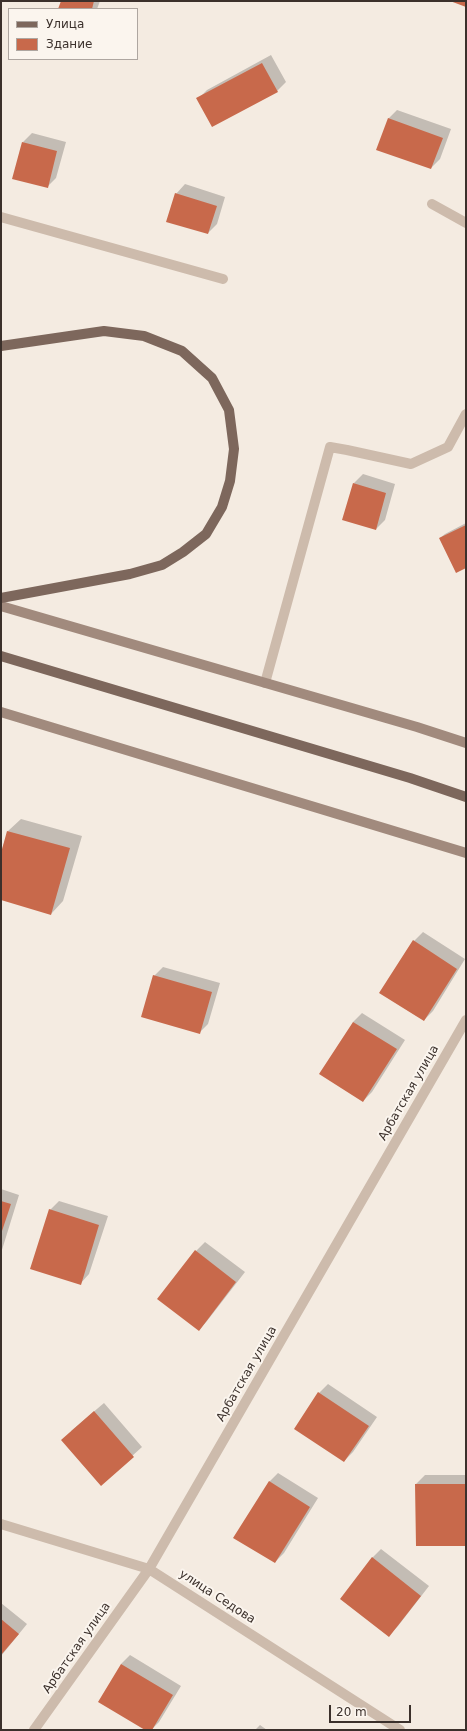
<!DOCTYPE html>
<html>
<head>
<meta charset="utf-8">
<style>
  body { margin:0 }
  #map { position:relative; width:467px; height:1731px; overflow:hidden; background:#f4ebe1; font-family:"DejaVu Sans",sans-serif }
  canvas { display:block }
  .frame { position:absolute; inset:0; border:2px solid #3b302b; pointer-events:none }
  .legend { position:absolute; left:8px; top:8px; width:130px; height:52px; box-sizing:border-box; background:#fbf5ee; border:1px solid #aea6a0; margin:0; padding:5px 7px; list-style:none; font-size:12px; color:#3b302b }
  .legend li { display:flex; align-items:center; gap:8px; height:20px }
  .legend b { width:20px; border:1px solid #aea6a0 }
  .scale { position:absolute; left:329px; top:1705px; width:82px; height:18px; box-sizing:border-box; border:2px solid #3b302b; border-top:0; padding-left:5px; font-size:12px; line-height:14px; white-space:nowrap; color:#3b302b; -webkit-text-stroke:3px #fbf5ee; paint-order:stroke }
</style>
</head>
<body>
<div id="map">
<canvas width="467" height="1731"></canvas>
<div class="frame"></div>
<ul class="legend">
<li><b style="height:5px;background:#7d675c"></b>Улица</li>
<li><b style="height:11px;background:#c8694b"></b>Здание</li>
</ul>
<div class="scale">20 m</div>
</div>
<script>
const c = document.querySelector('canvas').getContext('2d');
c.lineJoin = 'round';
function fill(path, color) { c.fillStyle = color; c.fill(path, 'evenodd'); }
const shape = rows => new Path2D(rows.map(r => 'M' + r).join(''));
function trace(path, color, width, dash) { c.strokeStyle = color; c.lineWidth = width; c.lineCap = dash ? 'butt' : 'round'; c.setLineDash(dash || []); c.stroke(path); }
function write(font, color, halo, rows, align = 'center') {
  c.font = font + ' "DejaVu Sans",sans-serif'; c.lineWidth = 4; c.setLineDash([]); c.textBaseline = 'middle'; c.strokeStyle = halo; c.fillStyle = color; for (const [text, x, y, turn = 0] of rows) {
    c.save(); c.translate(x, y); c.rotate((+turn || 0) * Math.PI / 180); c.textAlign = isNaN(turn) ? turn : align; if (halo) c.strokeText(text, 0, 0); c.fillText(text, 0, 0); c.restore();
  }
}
fill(shape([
  [62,1,100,1,97,9,59,9],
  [271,55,286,82,277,91,198,99,207,90],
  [397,110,451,129,440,159,431,168,388,119],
  [32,133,66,142,56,178,47,187,23,142],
  [185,184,225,197,217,224,208,233,176,194],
  [363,474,395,484,385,520,376,529,354,483],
  [466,523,466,567,440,538,445,534],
  [21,819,82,836,63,901,51,914,1,899,1,852,8,831],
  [423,932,465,959,433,1011,424,1020,414,941],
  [163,967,220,983,208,1024,199,1033,154,976],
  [362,1013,405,1040,372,1092,363,1101,353,1022],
  [1,1189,19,1195,1,1253],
  [59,1201,108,1216,89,1274,80,1284,50,1210],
  [205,1242,245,1272,207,1321,199,1330,196,1251],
  [328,1384,377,1417,353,1452,344,1461,319,1393],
  [104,1403,142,1447,101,1484,71,1431],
  [278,1473,318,1498,284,1553,275,1562,269,1482],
  [425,1475,466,1475,466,1545,416,1484],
  [381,1549,429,1586,398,1626,389,1635,372,1558],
  [1,1603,27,1624,1,1656],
  [130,1655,181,1686,159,1722,151,1730,147,1730,121,1664],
  [260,1725,267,1730,255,1730]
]), '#0003');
fill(shape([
  [61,1,94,1,92,9,58,9],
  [450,1,466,1,466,7],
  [262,63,278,92,212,127,196,98],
  [388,118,443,138,431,169,376,150],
  [22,142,57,151,48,188,12,179],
  [175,193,217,206,208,234,166,222],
  [353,483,386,493,376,530,342,520],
  [466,525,466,568,456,573,439,538],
  [7,831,70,848,51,915,1,900,1,853],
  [413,940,457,969,424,1021,379,993],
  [153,975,212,992,200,1034,141,1017],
  [353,1022,397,1049,363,1102,319,1074],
  [1,1201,11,1204,1,1234],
  [49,1209,99,1225,81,1285,30,1269],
  [195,1250,236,1282,199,1331,157,1299],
  [318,1392,369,1426,344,1462,294,1429],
  [94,1411,134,1457,101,1486,61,1440],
  [269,1481,310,1507,275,1563,233,1538],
  [415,1484,466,1484,466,1546,416,1546],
  [372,1557,421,1596,389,1637,340,1599],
  [1,1619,19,1634,1,1655],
  [121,1664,173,1695,152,1730,145,1730,98,1702]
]), '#c8694b');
trace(shape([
  [432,204,466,223],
  [1,217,223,279],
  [265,683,330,447,347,450,411,464,448,447,466,414]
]), '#cdbbac', 10);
trace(shape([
  [1,1524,149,1569,400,1730],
  [34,1730,149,1569,466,1020]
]), '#cdbbac', 10);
trace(shape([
  [1,606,417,727,466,743],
  [1,712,466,853]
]), '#a18a7d', 10);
trace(shape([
  [1,346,104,331,144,336,182,351,212,378,229,410,234,449,230,481,222,507,206,534,183,552,162,565,130,574,1,598],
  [1,656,410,778,466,797]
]), '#7d675c', 10);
write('12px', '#3b302b', '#fbf5ee', [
  ["Арбатская улица",409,1093,-60],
  ["Арбатская улица",247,1374,-60],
  ["улица Седова",217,1597,33],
  ["Арбатская улица",77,1648,-55]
]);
</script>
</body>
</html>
